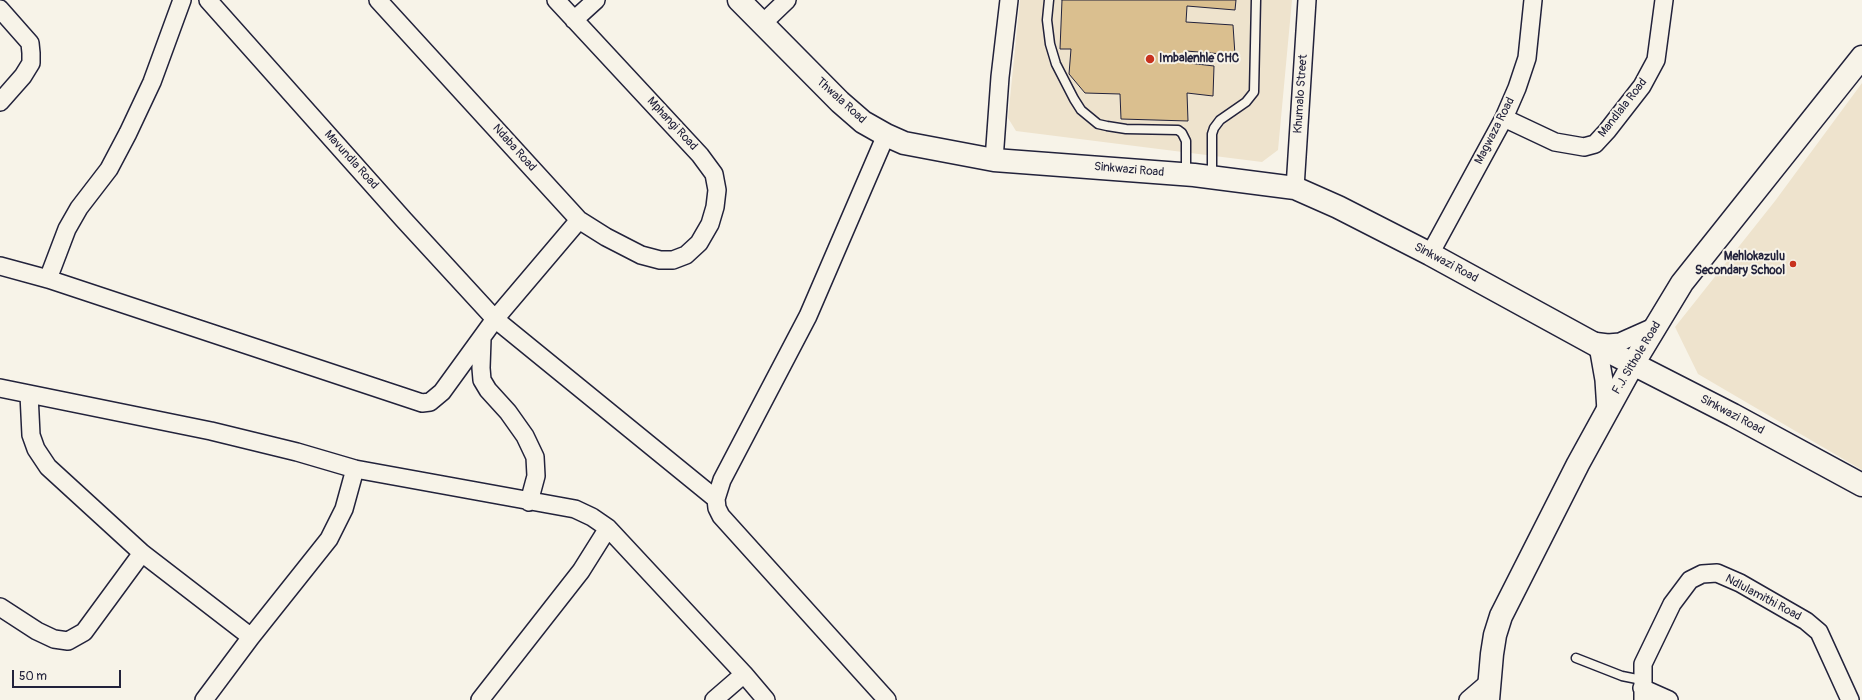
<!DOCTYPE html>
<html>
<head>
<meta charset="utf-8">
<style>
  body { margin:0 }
  #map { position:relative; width:1862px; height:700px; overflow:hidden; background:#f7f3e8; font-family:Pangolin,sans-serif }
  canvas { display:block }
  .scale { position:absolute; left:12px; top:670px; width:109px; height:18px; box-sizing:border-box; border:2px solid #22223b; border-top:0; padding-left:5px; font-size:12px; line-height:14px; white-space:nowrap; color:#22223b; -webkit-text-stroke:3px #f7f3e8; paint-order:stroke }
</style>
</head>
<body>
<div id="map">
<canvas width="1862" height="700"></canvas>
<div class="scale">50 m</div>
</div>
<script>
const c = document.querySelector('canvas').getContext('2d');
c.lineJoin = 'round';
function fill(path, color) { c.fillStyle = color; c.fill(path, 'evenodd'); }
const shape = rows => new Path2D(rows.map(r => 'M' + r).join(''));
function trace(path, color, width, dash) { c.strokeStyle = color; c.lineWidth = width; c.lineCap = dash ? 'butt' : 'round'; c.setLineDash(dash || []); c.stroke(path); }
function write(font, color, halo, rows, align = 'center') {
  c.font = font + ' Pangolin,sans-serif'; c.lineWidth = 4; c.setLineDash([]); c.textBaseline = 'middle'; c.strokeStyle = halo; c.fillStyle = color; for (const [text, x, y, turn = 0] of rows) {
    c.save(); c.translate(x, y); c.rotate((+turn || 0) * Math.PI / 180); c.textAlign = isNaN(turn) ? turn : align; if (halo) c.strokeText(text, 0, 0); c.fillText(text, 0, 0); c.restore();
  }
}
fill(shape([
  [1020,0,1292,0,1278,150,1262,162,1016,131,1008,118],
  [1862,83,1862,470,1698,374,1675,327,1775,201]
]), '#eee3cd');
const building = shape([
  [1062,0,1236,0,1235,10,1187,6,1186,22,1233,25,1235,55,1186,51,1188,63,1214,66,1213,96,1187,93,1188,121,1121,119,1120,94,1085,93,1069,74,1071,49,1060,49,1062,0]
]);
fill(building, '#dabf8f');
trace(building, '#22223b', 1);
const lane = shape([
  [1049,0,1047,20,1050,44,1056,64,1074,99,1081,110,1098,124,1107,126,1126,129,1178,130,1182,133,1186,141,1186,174],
  [1212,176,1212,134,1214,128,1220,120,1246,102,1254,92,1256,0],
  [1576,658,1622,676,1642,680]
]);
const street = shape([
  [208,0,404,220,495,319,716,499],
  [378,0,579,220,606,237,641,255,660,260,673,260,686,255,699,243,710,224,715,207,717,190,714,174,700,155,556,0],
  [0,9,30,43,31,53,31,63,23,76,0,102],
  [574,20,596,0],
  [762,24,787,0],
  [1504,118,1555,142,1584,147,1595,144,1607,131,1642,86,1656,60,1664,0],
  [886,135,808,316,722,480,716,499,717,508,721,516,887,700],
  [994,160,1000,77,1009,0],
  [1295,188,1307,0],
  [1430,254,1504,118,1517,88,1527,58,1533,0],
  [0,266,48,279,422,403,430,402,442,392,495,319,579,220],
  [48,279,67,229,79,208,109,169,128,133,152,82,182,0],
  [482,339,481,368,482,380,488,390,508,412,525,436,535,457,536,476,529,502],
  [1592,341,1608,343,1620,342,1656,326],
  [1598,346,1604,380,1606,411],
  [0,388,211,431,297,452,355,469,575,509,592,517,608,528,744,674,714,700],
  [29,394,31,435,36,449,48,467,142,553,251,637],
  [0,607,37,631,54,639,68,641,84,632,142,553],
  [744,674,766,700],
  [1642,688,1669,700],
  [204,700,251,637,329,539,344,509,355,469],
  [480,700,581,571,608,528],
  [1468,700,1489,682],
  [1643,700,1643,664,1672,604,1690,580,1702,574,1717,573,1740,583,1806,621,1819,632,1850,700]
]);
const secondary = shape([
  [739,0,840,102,863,122,886,135,904,143,994,160,1194,175,1295,188,1338,207,1430,254,1598,346,1733,415,1862,485],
  [1488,700,1492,654,1495,635,1501,616,1578,464,1633,364,1682,283,1862,57]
]);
trace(lane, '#22223b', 11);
trace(street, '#22223b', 20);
trace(secondary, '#22223b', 25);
trace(lane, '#f7f3e8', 8);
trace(street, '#f7f3e8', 17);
trace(secondary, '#f7f3e8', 22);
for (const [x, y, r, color] of [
  [1150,59,5,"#c8321e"],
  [1793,264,4,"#c8321e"]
]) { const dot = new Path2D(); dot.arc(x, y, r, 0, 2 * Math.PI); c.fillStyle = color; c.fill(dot); trace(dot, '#f7f3e8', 1.5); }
write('bold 12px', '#22223b', '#f7f3e8', [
  ["Imbalenhle CHC",1159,59],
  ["Mehlokazulu",1785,257,"right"],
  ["Secondary School",1785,271,"right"]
], 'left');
write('12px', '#22223b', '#f7f3e8', [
  ["Khumalo Street",1301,94,-86],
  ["Thwala Road",841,101,42],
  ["Mandlala Road",1623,108,-52],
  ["Mphangi Road",672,124,47],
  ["Magwaza Road",1495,131,-63],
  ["Ndaba Road",514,148,48],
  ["Mavundla Road",351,160,48],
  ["Sinkwazi Road",1129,170,5],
  ["Sinkwazi Road",1446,263,28],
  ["F.J. Sithole Road",1637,358,-59],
  ["Sinkwazi Road",1732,415,28],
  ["Ndlulamithi Road",1763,598,28]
]);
</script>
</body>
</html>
